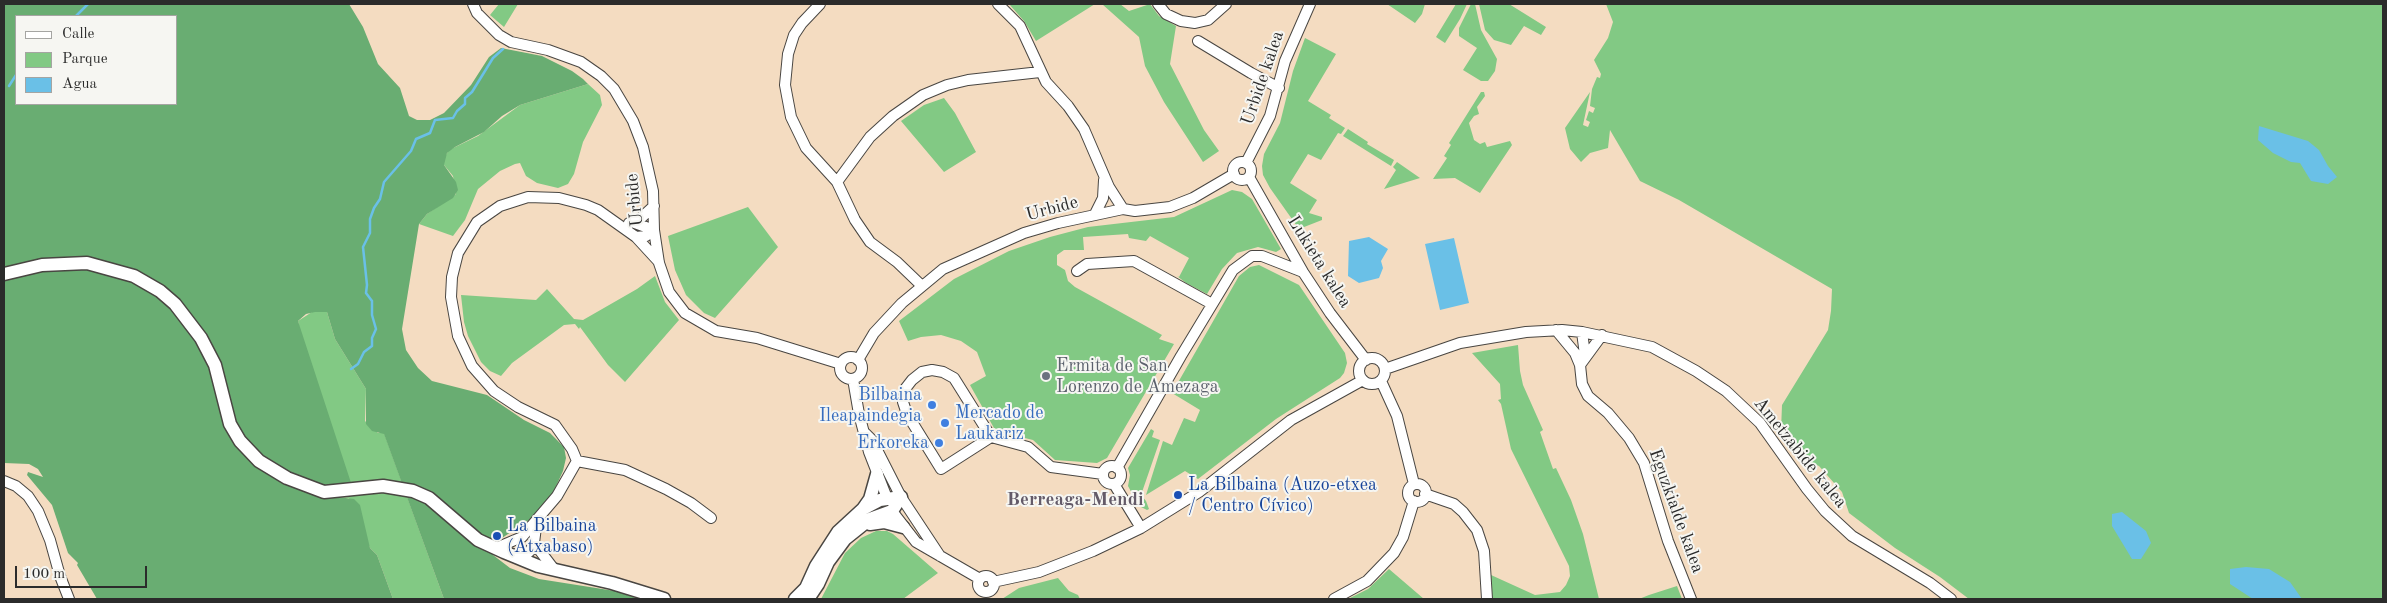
<!DOCTYPE html>
<html>
<head>
<meta charset="utf-8">
<style>
  body { margin:0 }
  #map { position:relative; width:2387px; height:603px; overflow:hidden; background:#f4dcc1; font-family:"Old Standard TT",serif }
  canvas { display:block }
  .frame { position:absolute; inset:0; border:5px solid #2b2b2b; pointer-events:none }
  .legend { position:absolute; left:15px; top:15px; width:162px; height:90px; box-sizing:border-box; background:#f6f6f2; border:1px solid #a5a5a2; margin:0; padding:6px 9px; list-style:none; font-size:15px; color:#2b2b2b }
  .legend li { display:flex; align-items:center; gap:10px; height:25px }
  .legend b { width:25px; border:1px solid #a5a5a2 }
  .scale { position:absolute; left:15px; top:566px; width:132px; height:22px; box-sizing:border-box; border:2px solid #2b2b2b; border-top:0; padding-left:6px; font-size:15px; line-height:18px; white-space:nowrap; color:#2b2b2b; -webkit-text-stroke:4px #f6f6f2; paint-order:stroke }
</style>
</head>
<body>
<div id="map">
<canvas width="2387" height="603"></canvas>
<div class="frame"></div>
<ul class="legend">
<li><b style="height:6px;background:#fff"></b>Calle</li>
<li><b style="height:14px;background:#82c984"></b>Parque</li>
<li><b style="height:14px;background:#6ac0e7"></b>Agua</li>
</ul>
<div class="scale">100 m</div>
</div>
<script>
const c = document.querySelector('canvas').getContext('2d');
c.lineJoin = 'round';
function fill(path, color) { c.fillStyle = color; c.fill(path, 'evenodd'); }
const shape = rows => new Path2D(rows.map(r => 'M' + r).join(''));
function trace(path, color, width, dash) { c.strokeStyle = color; c.lineWidth = width; c.lineCap = dash ? 'butt' : 'round'; c.setLineDash(dash || []); c.stroke(path); }
function write(font, color, halo, rows, align = 'center') {
  c.font = font + ' "Old Standard TT",serif'; c.lineWidth = 4; c.setLineDash([]); c.textBaseline = 'middle'; c.strokeStyle = halo; c.fillStyle = color; for (const [text, x, y, turn = 0] of rows) {
    c.save(); c.translate(x, y); c.rotate((+turn || 0) * Math.PI / 180); c.textAlign = isNaN(turn) ? turn : align; if (halo) c.strokeText(text, 0, 0); c.fillText(text, 0, 0); c.restore();
  }
}
fill(shape([
  [499,4,518,4,504,27,490,15],
  [1009,4,1095,4,1036,41,1024,21],
  [1102,4,1120,4,1129,11,1150,4,1159,16,1176,26,1170,64,1204,130,1219,151,1203,162,1164,102,1145,66,1139,37],
  [1387,4,1425,4,1422,14,1415,23],
  [1456,4,1467,4,1460,19,1445,43,1436,37],
  [1471,4,1475,4,1481,30,1497,59,1495,71,1488,81,1481,81,1463,70,1477,48,1459,36,1459,28],
  [1479,4,1509,4,1546,27,1541,35,1524,26,1511,45,1494,40,1485,30],
  [1606,4,2383,4,2383,599,1969,599,1940,577,1895,548,1849,513,1842,492,1819,466,1804,460,1781,431,1782,405,1828,330,1831,311,1832,289,1679,200,1640,181,1610,130,1608,148,1590,153,1581,162,1570,149,1565,128,1590,92,1583,125,1588,127,1590,122,1586,120,1589,111,1593,113,1595,108,1590,106,1592,89,1597,77,1600,78,1601,74,1594,60,1608,38,1613,22],
  [1305,38,1336,54,1308,101,1331,115,1329,118,1345,128,1341,134,1338,133,1321,160,1308,154,1290,183,1317,200,1309,213,1322,217,1322,220,1299,229,1270,188,1263,175,1262,166,1264,154,1280,123,1293,71],
  [588,84,600,95,602,105,583,142,574,174,568,184,558,188,537,183,526,176,520,163,515,164,500,171,478,189,465,220,453,236,419,224,427,214,456,194,453,176,444,165,444,158,449,150,478,136,520,105],
  [1481,92,1484,92,1485,96,1477,107,1479,114,1474,116,1469,123,1474,140,1480,144,1485,142,1487,147,1510,141,1512,145,1480,193,1455,178,1433,179,1447,158,1444,156,1451,145,1449,143],
  [944,98,955,113,976,152,944,172,901,121,924,105],
  [1348,129,1368,142,1367,144,1394,160,1391,166,1343,136],
  [1397,162,1420,178,1384,189,1396,170,1393,167],
  [1232,190,1242,192,1252,199,1281,249,1276,252,1258,247,1237,253,1222,269,1207,294,1186,283,1177,276,1179,277,1189,258,1150,236,1146,241,1129,238,1128,234,1083,237,1084,250,1064,250,1057,255,1057,265,1065,270,1068,281,1075,287,1162,335,1159,339,1174,344,1107,458,1097,463,1055,460,1033,440,1000,432,994,428,970,385,986,376,977,352,961,341,941,335,921,337,908,341,899,321,954,279,1009,251,1050,237,1088,227,1174,217],
  [748,207,778,247,715,318,704,313,686,295,675,270,668,236],
  [1259,265,1299,285,1345,353,1347,363,1344,373,1340,378,1276,419,1198,479,1185,471,1146,495,1163,441,1172,445,1184,418,1195,422,1200,410,1172,393,1239,276,1250,267],
  [655,276,665,302,679,320,625,382,608,365,580,327,579,329,575,324,564,325,512,363,501,376,490,371,481,362,468,336,464,322,461,295,536,300,547,289,574,319,583,320,637,289],
  [312,312,327,312,335,339,366,389,365,421,378,433,384,433,444,599,393,599,377,555,370,548,349,498,335,497,298,321],
  [1518,345,1520,371,1523,385,1543,430,1540,432,1553,469,1556,468,1571,500,1583,534,1599,599,1492,599,1491,575,1535,595,1560,592,1566,585,1570,576,1569,566,1511,449,1501,404,1498,400,1501,399,1500,384,1472,353],
  [1151,429,1154,431,1152,437,1160,440,1141,495,1146,501,1149,509,1147,510,1139,506,1128,486,1130,475,1128,468],
  [876,531,887,531,893,534,938,573,903,599,821,599,845,553,861,538],
  [1389,569,1424,599,1348,599,1368,589],
  [1058,578,1069,591,1078,595,1080,599,1002,599,1019,588],
  [1677,586,1682,599,1639,599,1649,595]
]), '#82c984');
fill(shape([
  [4,4,349,4,363,27,378,64,400,88,409,116,417,120,430,120,444,113,471,85,489,57,501,48,542,56,572,71,583,79,588,84,520,105,502,116,484,132,455,147,447,153,444,165,456,182,458,190,453,198,427,214,419,224,402,329,406,350,418,368,432,381,487,395,524,420,550,433,564,447,566,458,563,471,553,493,529,520,496,542,492,553,493,555,510,568,539,579,615,591,639,599,444,599,384,434,372,431,366,424,366,389,335,339,327,312,315,312,306,314,298,321,354,492,337,497,354,499,360,505,370,548,377,555,393,599,97,599,77,565,78,563,68,553,52,505,27,475,28,472,43,477,38,469,29,464,4,463],
  [16,16,176,16,176,104,16,104]
]), '#69ad72');
fill(shape([
  [2259,126,2308,141,2319,150,2328,166,2337,177,2328,184,2311,181,2300,163,2291,162,2273,153,2258,140],
  [1369,237,1388,249,1381,261,1383,268,1379,278,1359,283,1348,276,1349,241],
  [1454,238,1469,303,1440,310,1425,244],
  [2122,512,2146,531,2151,543,2141,559,2132,559,2112,526,2112,514],
  [2246,567,2269,569,2290,582,2302,599,2253,599,2230,584,2230,569]
]), '#6ac0e7');
trace(shape([
  [76,16,88,4],
  [9,86,16,75],
  [351,369,358,364,364,352,372,346,372,338,376,329,372,315,372,301,366,293,367,285,363,247,370,233,370,219,374,208,380,199,384,182,411,151,416,139,430,133,435,120,453,118,457,111,465,104,465,98,472,92,493,58,503,49]
]), '#6ac0e7', 2.5);
const minor = shape([
  [473,4,477,13,499,35,511,42,548,50,581,62,601,76,614,89,633,121,643,147,653,191,654,230,659,263,669,292,685,313,716,331,757,338,841,364],
  [820,4,802,23,794,35,788,54,785,85,791,117,806,148,837,182,855,220,870,242,897,262,922,286],
  [998,4,1020,26,1046,82,1068,106,1084,129,1109,187,1123,209],
  [1158,4,1166,14,1181,21,1195,23,1208,20,1226,4],
  [1198,41,1251,73,1279,88],
  '1233 171a9 9 0 1 1 18 0a9 9 0 1 1-18 0Z',
  [1246,163,1270,116,1285,61,1310,4],
  [1249,177,1303,272,1330,313,1366,360],
  [837,182,870,137,893,116,923,95,947,85,968,80,1040,72],
  [1095,214,1103,198,1104,180],
  [629,223,641,218,654,206],
  [636,237,659,262],
  [1077,271,1087,264,1134,261,1212,304],
  [1556,330,1575,353,1580,365],
  [1582,332,1585,355],
  [1602,335,1580,365,1582,384,1588,396,1608,413,1629,438,1644,463,1668,541,1691,599],
  '840 368a11 11 0 1 1 22 0a11 11 0 1 1-22 0Z',
  '1359 371a13 13 0 1 1 26 0a13 13 0 1 1-26 0Z',
  [858,360,874,333,902,303,943,269,1024,233,1058,223,1123,209,1135,211,1170,207,1193,198,1234,174],
  [1385,369,1460,343,1526,332,1562,330,1582,332,1652,347,1696,371,1726,391,1760,423,1807,489,1825,511,1852,536,1930,583,1951,599],
  [853,379,859,414,869,452,887,498],
  [1381,381,1397,416,1414,484],
  [865,433,872,440,901,497,940,556],
  [991,437,941,469,907,414,903,402,905,389,912,380,922,372,932,370,943,372,954,378,991,437,1028,447,1051,467,1103,474],
  [577,461,625,470,666,489,691,503,711,518],
  '1103 475a9 9 0 1 1 18 0a9 9 0 1 1-18 0Z',
  [1117,468,1181,356,1233,270,1252,256,1262,256,1303,272],
  [4,481,16,486,28,496,38,511,50,540,60,576,69,599],
  [1114,484,1141,528],
  '1408 493a9 9 0 1 1 18 0a9 9 0 1 1-18 0Z',
  [1425,494,1454,504,1463,512,1477,530,1484,551,1487,599],
  [892,511,916,542,980,579],
  [534,543,553,568],
  [496,548,522,537,557,496,577,461,572,449,555,425,518,407,494,391,472,366,458,336,451,297,452,277,458,253,477,222,500,206,528,197,559,198,586,205,598,210,636,237,646,236,654,230,632,222],
  [521,559,530,551,534,543,537,519],
  '978 584a8 8 0 1 1 16 0a8 8 0 1 1-16 0Z',
  [993,582,1039,572,1093,551,1141,528,1199,492,1291,420,1363,380],
  [1334,599,1367,581,1394,553,1403,537,1414,501]
]);
const tertiary = shape([
  [4,274,42,265,87,263,134,276,160,291,175,304,201,338,215,365,230,424,240,441,259,461,287,478,324,492,383,486,413,491,429,498,478,540,504,552,538,566,612,583,664,599],
  [863,509,870,499,877,474],
  [870,524,884,522,903,527],
  [795,599,806,588,816,566,838,532,863,509,880,500,901,497],
  [808,599,818,584,828,562,845,539,870,519,892,511,901,497]
]);
trace(minor, '#494642', 12);
trace(tertiary, '#494642', 15);
trace(minor, '#fff', 10);
trace(tertiary, '#fff', 12);
for (const [x, y, r, color] of [
  [1046,376,5,"#6b7280"],
  [932,405,5,"#3f7fe0"],
  [945,423,5,"#3f7fe0"],
  [939,443,5,"#3f7fe0"],
  [1178,495,5,"#1a4fb4"],
  [497,536,5,"#1a4fb4"]
]) { const dot = new Path2D(); dot.arc(x, y, r, 0, 2 * Math.PI); c.fillStyle = color; c.fill(dot); trace(dot, '#f6f6f2', 2); }
write('18px', '#2b2b2b', '#f6f6f2', [
  ["Urbide kalea",1263,78,-71],
  ["Urbide",635,200,-96],
  ["Urbide",1052,209,-15],
  ["Lukieta kalea",1319,262,58],
  ["Ametzabide kalea",1800,453,51],
  ["Eguzkialde kalea",1676,511,70]
]);
write('18px', '#5b616d', '#f6f6f2', [
  ["Ermita de San",1056,366],
  ["Lorenzo de Amezaga",1056,387]
], 'left');
write('18px', '#366cbe', '#f6f6f2', [
  ["Bilbaina",922,395],
  ["Ileapaindegia",922,416],
  ["Mercado de",955,413,"left"],
  ["Laukariz",955,434,"left"],
  ["Erkoreka",929,443]
], 'right');
write('18px', '#164399', '#f6f6f2', [
  ["La Bilbaina (Auzo-etxea",1188,485],
  ["/ Centro Cívico)",1188,506],
  ["La Bilbaina",507,526],
  ["(Atxabaso)",507,547]
], 'left');
write('bold 19px', '#635a68', '#f6f6f2', [
  ["Berreaga-Mendi",1075,500]
]);
</script>
</body>
</html>
